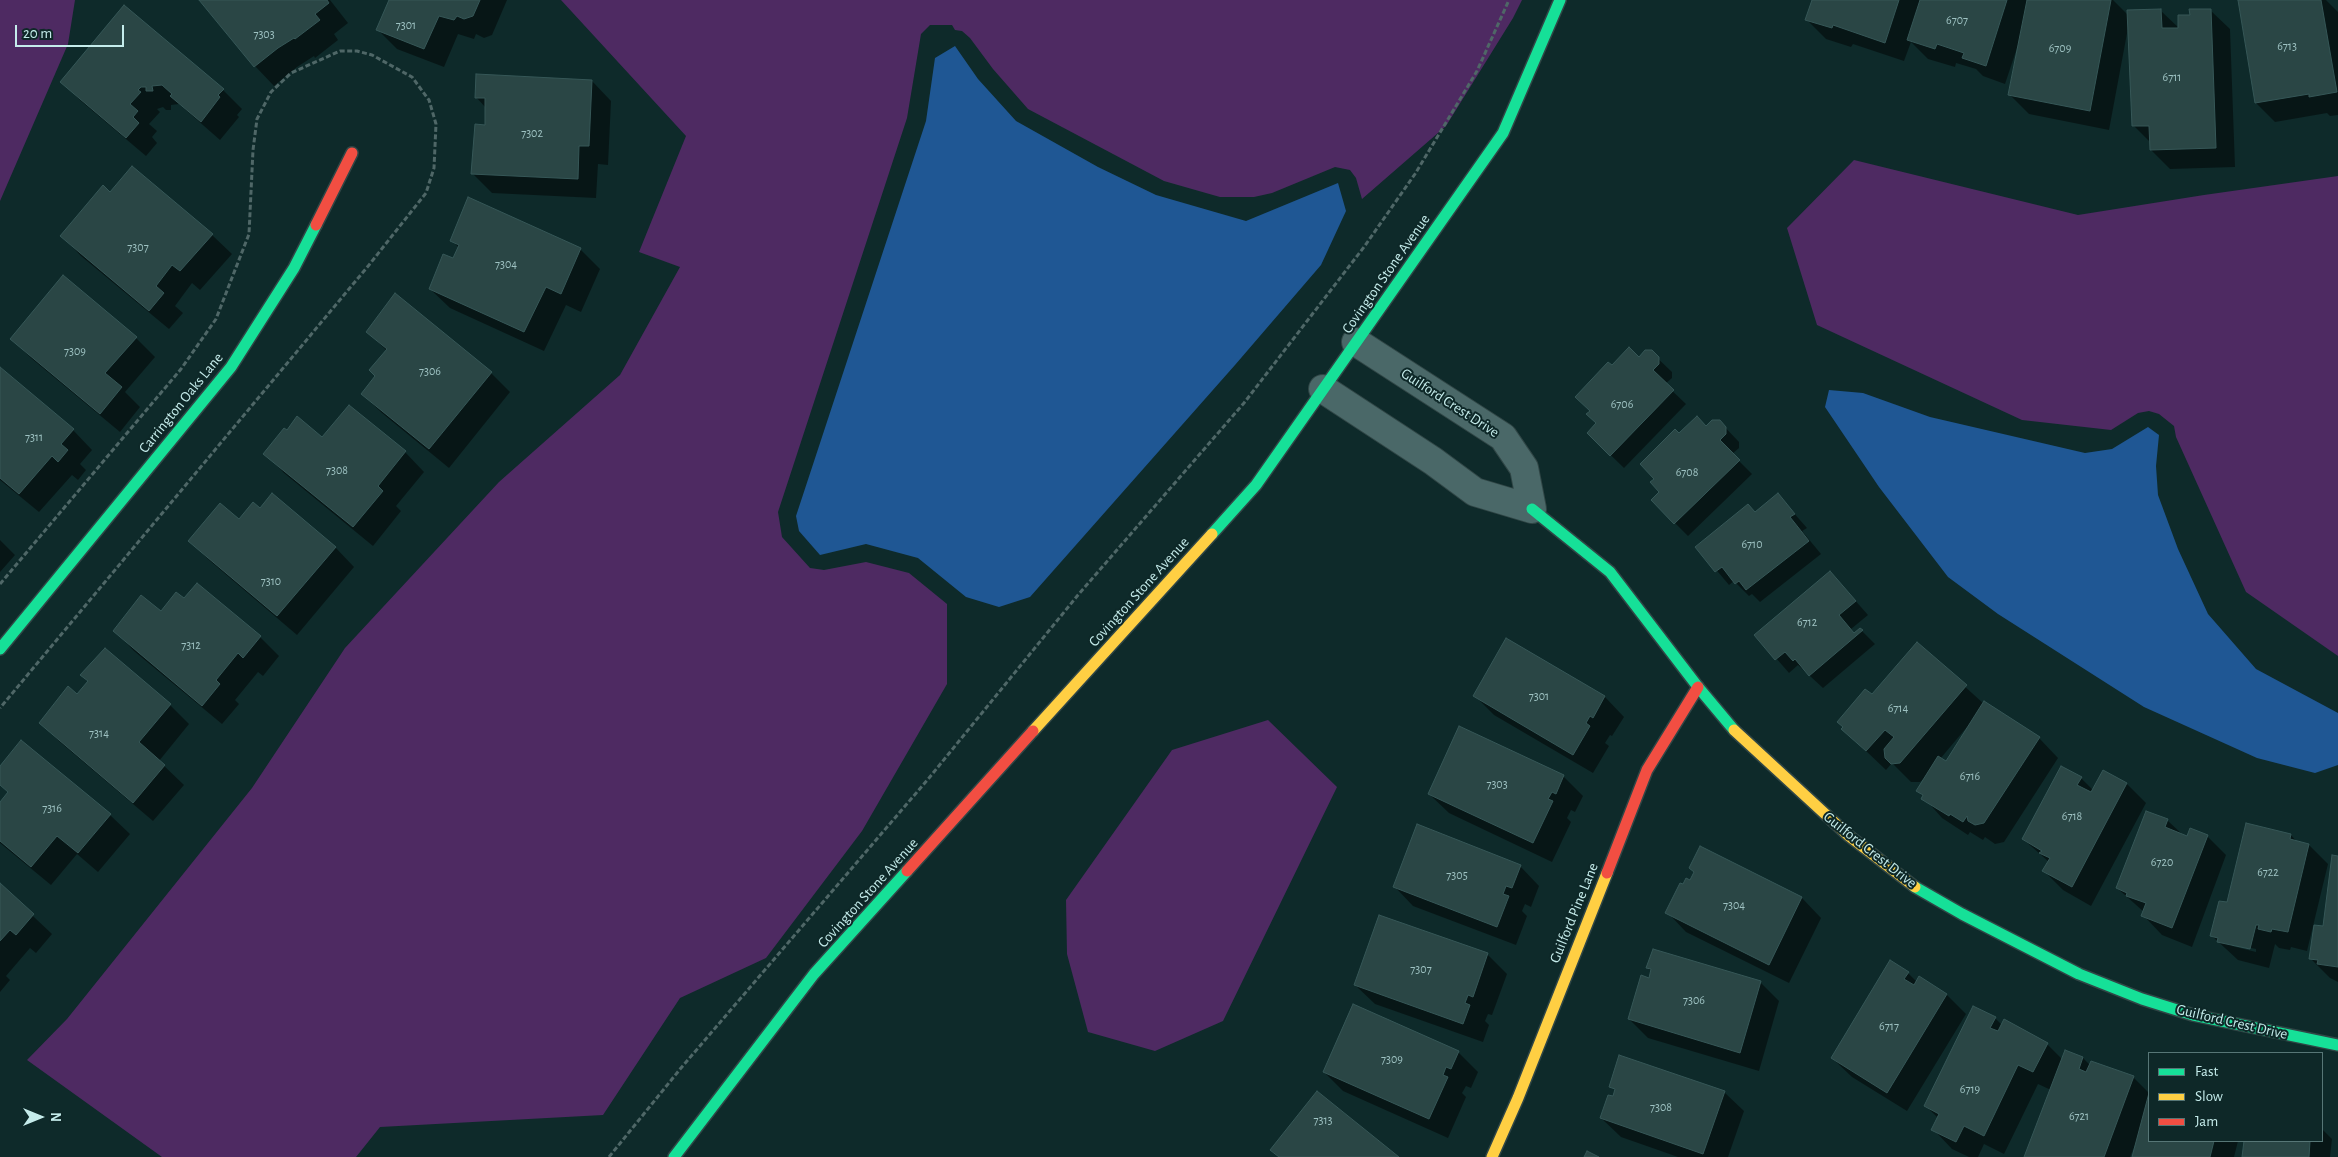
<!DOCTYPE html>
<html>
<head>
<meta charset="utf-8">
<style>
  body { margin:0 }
  #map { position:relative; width:2338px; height:1157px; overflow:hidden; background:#0e2a2a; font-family:"Alegreya Sans",sans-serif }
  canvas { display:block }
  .legend { position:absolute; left:2148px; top:1052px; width:175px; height:90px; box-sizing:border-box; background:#0e2828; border:1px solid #577676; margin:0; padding:6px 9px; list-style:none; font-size:15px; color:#c5eceb }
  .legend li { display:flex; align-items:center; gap:10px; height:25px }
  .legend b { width:25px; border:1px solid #577676 }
  .north { position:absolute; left:15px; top:1092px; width:50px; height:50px; -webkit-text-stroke:4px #0e2828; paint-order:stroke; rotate:90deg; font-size:14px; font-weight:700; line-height:20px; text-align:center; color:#c5eceb }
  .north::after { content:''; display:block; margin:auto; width:18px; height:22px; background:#c5eceb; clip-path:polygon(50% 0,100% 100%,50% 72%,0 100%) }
  .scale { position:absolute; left:15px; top:25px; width:109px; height:22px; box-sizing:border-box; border:2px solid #c5eceb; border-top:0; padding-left:6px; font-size:15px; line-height:18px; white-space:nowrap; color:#c5eceb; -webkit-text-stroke:4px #0e2828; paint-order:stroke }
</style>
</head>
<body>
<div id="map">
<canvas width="2338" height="1157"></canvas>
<ul class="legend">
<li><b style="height:6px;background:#16e098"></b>Fast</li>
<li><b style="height:6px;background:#ffcf43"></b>Slow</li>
<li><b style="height:6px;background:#f24e42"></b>Jam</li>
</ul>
<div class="north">N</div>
<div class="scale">20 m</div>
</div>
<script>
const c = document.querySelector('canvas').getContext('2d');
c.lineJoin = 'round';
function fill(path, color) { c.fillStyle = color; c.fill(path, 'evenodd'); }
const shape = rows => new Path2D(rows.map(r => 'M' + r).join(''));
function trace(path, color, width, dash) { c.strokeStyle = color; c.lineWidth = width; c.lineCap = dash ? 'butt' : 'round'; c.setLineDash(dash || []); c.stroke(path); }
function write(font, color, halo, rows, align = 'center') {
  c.font = font + ' "Alegreya Sans",sans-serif'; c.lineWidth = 4; c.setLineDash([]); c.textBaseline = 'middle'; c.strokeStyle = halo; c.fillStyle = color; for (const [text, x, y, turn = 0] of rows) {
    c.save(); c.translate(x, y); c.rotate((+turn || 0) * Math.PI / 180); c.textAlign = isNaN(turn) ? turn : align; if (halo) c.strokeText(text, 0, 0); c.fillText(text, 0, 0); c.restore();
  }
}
fill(shape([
  [0,0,75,0,68,44,0,201],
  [561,0,1522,0,1513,18,1446,126,1362,199,1356,178,1350,170,1335,167,1272,193,1254,197,1220,197,1164,181,1028,109,993,69,970,38,962,31,955,30,952,25,930,25,921,34,907,118,778,512,782,537,810,568,824,570,866,562,909,573,947,604,947,684,862,831,766,958,680,998,603,1115,380,1127,356,1157,162,1157,27,1060,67,1019,252,788,345,648,499,482,620,375,680,267,639,252,686,136],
  [1854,160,2078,215,2204,195,2338,176,2338,656,2246,592,2176,437,2174,426,2159,414,2149,411,2138,413,2111,430,2022,420,1817,325,1787,228],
  [1268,720,1337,787,1223,1021,1155,1051,1088,1032,1067,954,1066,900,1172,750]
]), '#4e2a62');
fill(shape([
  [955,46,978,79,1016,121,1098,167,1156,195,1246,221,1338,183,1346,211,1321,265,1235,365,1030,597,999,607,966,597,918,558,866,544,820,555,799,531,796,516,926,121,935,58],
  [1829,390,1863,393,1930,417,2085,453,2112,449,2148,427,2159,435,2156,466,2158,495,2178,549,2208,614,2256,669,2338,713,2338,765,2315,773,2257,758,2144,707,1998,614,1948,577,1879,487,1825,407]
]), '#1f5794');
fill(shape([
  [201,0,330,0,348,23,334,34,338,40,315,58,314,56,297,67,274,86,255,66],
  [391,0,507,0,492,35,484,38,476,34,474,39,458,34,444,67,397,49,378,30],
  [1813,0,2113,0,2129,16,2160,10,2180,29,2191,16,2210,10,2230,29,2235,167,2170,169,2151,150,2151,143,2134,126,2128,28,2109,130,2029,114,2010,95,2019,48,2017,48,2005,84,1983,76,1976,69,1956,63,1955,67,1928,59,1911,42,1904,61,1853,44,1851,47,1826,39,1807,20],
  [2239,0,2326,0,2338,12,2338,115,2330,116,2327,113,2275,122,2256,103],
  [124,7,223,90,242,109,237,115,239,117,220,140,179,104,171,105,171,110,166,110,163,107,157,109,160,112,149,124,157,131,152,137,157,143,146,156,81,101,62,82],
  [592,81,611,101,608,165,598,164,596,198,492,193,473,174,486,126,486,108,476,97],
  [132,168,212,235,232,254,200,290,192,283,175,306,183,313,169,329,81,256,62,236,110,194],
  [468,199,580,249,600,269,581,312,566,305,544,351,450,308,430,289,454,260,459,248,452,240],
  [64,277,136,338,155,357,125,392,140,407,120,432,31,358,12,339],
  [368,332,491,373,510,392,449,468,382,413,362,394,377,376,387,351],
  [1651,352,1672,372,1672,378,1665,384,1686,404,1624,468,1588,433,1597,424,1591,411,1612,367,1639,359],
  [0,369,73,430,92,450,80,464,86,470,78,480,72,475,39,512,0,480],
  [349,407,405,452,424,472,396,506,401,511,373,546,284,473,265,453,287,432,322,439],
  [1719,421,1739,442,1739,448,1732,454,1752,474,1688,536,1675,523,1656,479,1679,435,1707,427],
  [1778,495,1807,528,1802,531,1821,554,1760,602,1752,594,1749,596,1734,581,1729,585,1697,547,1755,513],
  [260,510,335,547,354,567,297,635,209,560,190,541,239,521],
  [0,540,15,555,0,572],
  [1830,572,1868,615,1851,629,1855,634,1860,629,1875,644,1823,688,1798,665,1789,673,1756,635],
  [184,600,260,637,279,656,263,676,258,672,235,700,239,704,222,724,134,651,115,631,161,613],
  [1507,640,1605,697,1624,717,1612,736,1610,735,1605,743,1609,746,1593,773,1494,715,1475,696],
  [1917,643,1984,704,2039,738,2058,758,2004,842,1995,844,1985,837,1983,840,1970,832,1968,835,1942,818,1918,791,1927,776,1920,782,1911,782,1892,763,1886,770,1843,729],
  [1967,727,1946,763,1940,759],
  [81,675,170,705,189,724,159,761,184,785,153,821,60,742,41,723,77,696,89,682],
  [1460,728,1564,777,1583,796,1575,812,1571,810,1567,818,1571,822,1552,862,1449,813,1429,794],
  [0,770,110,815,130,834,98,872,77,854,51,885,0,843,0,804,9,793,0,784],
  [2103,771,2127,784,2146,803,2091,906,2063,890,2044,871,2049,862,2023,839,2081,778,2093,790],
  [2167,820,2183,835,2187,837,2207,836,2226,855,2192,947,2162,935,2143,915,2144,912,2117,888],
  [2291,835,2297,842,2309,845,2328,864,2307,951,2291,947,2290,950,2279,948,2275,944,2269,968,2238,960,2212,936,2227,904],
  [2232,944,2256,949,2256,952,2232,946],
  [1700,848,1802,898,1821,918,1789,983,1686,932,1667,912,1691,882,1695,873],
  [2338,857,2338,982,2330,978,2311,959,2324,927],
  [1520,866,1539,886,1531,907,1525,904,1522,911,1527,916,1516,945,1413,906,1394,886],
  [0,885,52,934,36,953,30,948,6,976,10,980,0,992],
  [1487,954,1507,974,1492,1015,1488,1014,1485,1021,1489,1025,1483,1042,1375,1004,1355,985],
  [1648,968,1760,982,1779,1001,1759,1071,1648,1038,1629,1019,1650,979,1652,972],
  [1908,973,1917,982,1919,978,1947,995,1966,1014,1907,1111,1852,1077,1832,1058],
  [1995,1018,2002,1025,2047,1044,2062,1059,2083,1058,2090,1065,2133,1077,2149,1093,2149,1141,2238,1141,2234,1157,2133,1157,2137,1145,2135,1145,2130,1157,2025,1157,2051,1090,2038,1084,2004,1154,1984,1144,1978,1157,1969,1157,1952,1149,1933,1129,1938,1118,1926,1106],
  [1458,1052,1478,1072,1471,1088,1466,1086,1462,1093,1466,1097,1448,1138,1343,1091,1324,1072],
  [1610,1086,1724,1092,1744,1111,1728,1157,1678,1157,1621,1137,1601,1118,1616,1091],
  [2322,1129,2332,1139,2330,1157,2243,1157,2245,1141,2322,1141]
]), '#0007');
const building = shape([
  [199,0,327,0,329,3,315,14,320,20,295,39,294,38,278,48,254,67,199,0],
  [389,0,480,0,473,16,464,19,457,16,454,20,439,16,424,49,376,30,389,0],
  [1812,0,1899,0,1885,43,1833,25,1832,28,1805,20,1812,0],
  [1920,0,2007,0,1986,66,1962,58,1964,53,1937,44,1935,49,1907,40,1920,0],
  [2027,0,2111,0,2090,111,2008,95,2027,0],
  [2238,0,2321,0,2337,92,2309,97,2309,94,2255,103,2238,0],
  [124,5,224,89,218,95,220,97,201,122,170,96,172,94,162,85,152,86,153,91,146,91,146,87,141,87,138,90,141,92,130,104,138,111,133,117,139,123,126,138,60,82,124,5],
  [2161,9,2162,28,2178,28,2178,15,2190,15,2189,9,2211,9,2216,148,2150,150,2149,126,2132,126,2127,10,2161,9],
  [476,74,592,80,589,146,579,146,578,179,471,174,475,124,485,125,485,98,475,98,476,74],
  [132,166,213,234,180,271,172,265,156,286,164,293,149,311,60,236,103,185,110,192,132,166],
  [468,197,581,248,561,294,546,287,524,332,429,289,443,254,453,258,459,245,450,241,468,197],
  [63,275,137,337,105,373,122,387,100,414,10,339,63,275],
  [395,293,492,372,429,449,361,394,375,376,369,370,387,349,366,332,395,293],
  [1629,347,1639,357,1645,350,1652,350,1659,357,1659,364,1653,370,1674,390,1610,456,1587,433,1596,423,1586,414,1590,411,1575,397,1608,362,1612,365,1629,347],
  [0,367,74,429,61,444,68,450,58,462,52,456,19,494,0,478,0,367],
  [349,405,406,451,378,486,383,491,353,527,263,454,284,428,287,430,297,416,322,437,349,405],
  [1697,416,1706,426,1712,420,1720,420,1726,427,1726,434,1720,440,1740,460,1674,524,1651,500,1659,492,1650,482,1654,479,1640,464,1675,429,1679,433,1697,416],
  [272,493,336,547,277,616,188,541,220,503,239,519,253,502,260,508,272,493],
  [1778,493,1795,514,1790,517,1809,541,1746,590,1739,581,1735,584,1722,567,1715,572,1695,547,1748,504,1755,512,1778,493],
  [1830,571,1856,601,1839,615,1854,633,1860,628,1863,630,1809,676,1795,659,1793,661,1785,652,1775,660,1754,635,1830,571],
  [197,583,261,636,243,658,238,653,216,680,220,684,202,706,113,631,141,595,161,611,176,592,184,598,197,583],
  [1506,638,1605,696,1593,718,1590,716,1586,723,1590,726,1573,755,1473,696,1506,638],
  [1917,642,1967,685,1900,763,1891,764,1885,758,1884,749,1894,737,1885,730,1866,751,1841,729,1843,727,1837,722,1865,689,1872,694,1917,642],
  [105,648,171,704,139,742,165,765,133,803,39,723,68,686,77,694,88,681,80,675,105,648],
  [1984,701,2040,737,1984,823,1975,825,1968,821,1967,816,1963,822,1950,814,1949,816,1921,799,1923,795,1916,791,1938,756,1946,761,1984,701],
  [1459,726,1564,775,1556,794,1552,792,1548,799,1553,801,1533,843,1428,794,1459,726],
  [21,740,111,814,78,853,57,836,31,867,0,841,0,802,8,792,0,785,0,766,21,740],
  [2061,766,2082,777,2077,785,2091,792,2103,770,2127,783,2072,887,2042,871,2050,858,2039,853,2042,851,2022,839,2061,766],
  [2146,811,2168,819,2165,827,2187,836,2190,828,2208,835,2172,928,2141,916,2146,903,2126,896,2127,893,2116,888,2146,811],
  [2246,823,2291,834,2290,839,2309,844,2288,932,2272,929,2271,932,2258,929,2259,925,2256,925,2250,949,2217,942,2218,938,2210,936,2219,901,2227,902,2246,823],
  [1417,824,1521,865,1512,888,1506,886,1503,894,1509,896,1497,927,1393,887,1417,824],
  [1700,846,1802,897,1769,965,1665,913,1680,883,1683,884,1686,878,1690,880,1694,872,1689,868,1700,846],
  [2332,855,2338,856,2338,967,2317,964,2318,960,2309,959,2314,925,2323,926,2332,855],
  [0,883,34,914,16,935,10,930,0,941,0,883],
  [1379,915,1488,953,1473,997,1468,995,1465,1003,1470,1005,1463,1024,1354,985,1379,915],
  [1653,949,1761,981,1740,1053,1628,1019,1641,975,1649,978,1651,969,1646,968,1653,949],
  [1890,960,1909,972,1904,979,1914,985,1919,976,1947,994,1887,1093,1831,1058,1890,960],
  [1353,1004,1459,1051,1451,1069,1446,1067,1443,1075,1448,1077,1429,1119,1323,1072,1353,1004],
  [1973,1006,1996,1017,1990,1028,1998,1031,2004,1019,2048,1043,2033,1072,2018,1065,1984,1136,1964,1126,1956,1142,1931,1130,1939,1114,1924,1106,1973,1006],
  [2065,1050,2083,1057,2079,1069,2086,1072,2091,1061,2134,1076,2104,1157,2024,1157,2065,1050],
  [1619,1055,1725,1091,1703,1154,1600,1118,1608,1095,1613,1096,1615,1089,1609,1087,1619,1055],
  [1317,1091,1399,1157,1279,1157,1270,1150,1317,1091],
  [2149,1093,2149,1141,2214,1141,2210,1157,2132,1157,2149,1093],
  [2244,1141,2310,1141,2309,1157,2242,1157,2244,1141],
  [1587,1151,1599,1157,1584,1157,1587,1151]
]);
fill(building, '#2a4645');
trace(building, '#365757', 1);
const street = shape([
  [1323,389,1433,461,1475,492,1532,509,1524,468,1503,437,1356,342]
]);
const fast = shape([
  [1532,509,1610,572,1698,687,1734,730],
  [1212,534,1256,485,1503,133,1560,0],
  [0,649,231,367,294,268,316,225],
  [1915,887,1962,914,2079,974,2142,999,2193,1015,2338,1045],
  [674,1157,814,974,907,871]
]);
const slow = shape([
  [1734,730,1849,836,1915,887],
  [1033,731,1212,534],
  [1492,1157,1518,1098,1607,873]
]);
const jam = shape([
  [316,225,352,153],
  [907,871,1033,731],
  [1607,873,1647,770,1698,687]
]);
trace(street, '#304646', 30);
trace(fast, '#304646', 14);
trace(slow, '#304646', 14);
trace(jam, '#304646', 14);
trace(shape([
  [0,584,181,369,216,319,249,234,253,150,257,119,271,92,291,73,340,51,357,51,372,55,412,77,429,100,436,124,434,168,426,193,369,265,0,708],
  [609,1157,681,1068,929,778,1078,595,1244,403,1364,247,1415,174,1477,71,1509,0]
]), '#4f6767', 3, [5, 2.5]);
trace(street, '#4a6868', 28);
trace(fast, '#16e098', 11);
trace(slow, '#ffcf43', 11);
trace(jam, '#f24e42', 11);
write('12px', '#9ec2c2', null, [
  ["6707",1957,20],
  ["7301",406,25],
  ["7303",264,34],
  ["6713",2287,46],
  ["6709",2060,48],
  ["6711",2172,77],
  ["7302",532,133],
  ["7307",138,247],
  ["7304",506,264],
  ["7309",75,351],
  ["7306",430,371],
  ["6706",1622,404],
  ["7311",34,437],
  ["7308",337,470],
  ["6708",1687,472],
  ["6710",1752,544],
  ["7310",271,581],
  ["6712",1807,622],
  ["7312",191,645],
  ["7301",1539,696],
  ["6714",1898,708],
  ["7314",99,733],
  ["6716",1970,776],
  ["7303",1497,784],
  ["7316",52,808],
  ["6718",2072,816],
  ["6720",2162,862],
  ["6722",2268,872],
  ["7305",1457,875],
  ["7304",1734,905],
  ["7307",1421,969],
  ["7306",1694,1000],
  ["6717",1889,1026],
  ["7309",1392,1059],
  ["6719",1970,1089],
  ["7308",1661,1107],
  ["6721",2079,1116],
  ["7313",1323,1120]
]);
write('15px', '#c5eceb', '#0e2828', [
  ["Covington Stone Avenue",1386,274,-55],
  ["Carrington Oaks Lane",181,403,-51],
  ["Guilford Crest Drive",1450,403,33],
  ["Covington Stone Avenue",1139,592,-48],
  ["Guilford Crest Drive",1870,850,38],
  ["Covington Stone Avenue",868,893,-48],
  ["Guilford Pine Lane",1574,913,-68],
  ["Guilford Crest Drive",2232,1022,13]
]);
</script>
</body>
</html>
